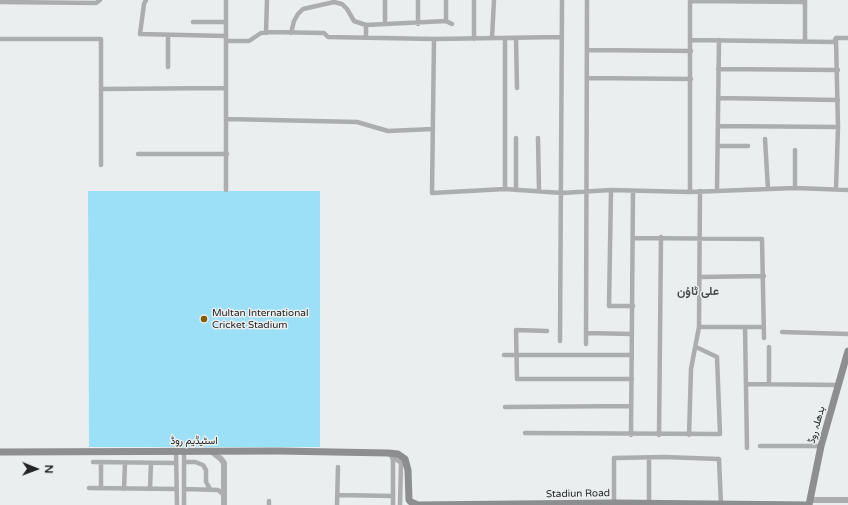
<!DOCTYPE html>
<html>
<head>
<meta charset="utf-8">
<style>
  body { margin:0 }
  #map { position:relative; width:848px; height:505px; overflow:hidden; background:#eaeeef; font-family:"Varela Round",sans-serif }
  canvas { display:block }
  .north { position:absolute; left:16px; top:449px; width:40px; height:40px; -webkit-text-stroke:3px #eaeeef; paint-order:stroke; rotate:91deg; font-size:11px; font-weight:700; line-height:16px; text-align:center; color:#242526 }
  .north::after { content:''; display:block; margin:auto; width:14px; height:18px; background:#242526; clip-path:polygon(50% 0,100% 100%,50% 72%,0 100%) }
</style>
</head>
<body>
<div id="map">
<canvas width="848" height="505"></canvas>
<div class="north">N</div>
</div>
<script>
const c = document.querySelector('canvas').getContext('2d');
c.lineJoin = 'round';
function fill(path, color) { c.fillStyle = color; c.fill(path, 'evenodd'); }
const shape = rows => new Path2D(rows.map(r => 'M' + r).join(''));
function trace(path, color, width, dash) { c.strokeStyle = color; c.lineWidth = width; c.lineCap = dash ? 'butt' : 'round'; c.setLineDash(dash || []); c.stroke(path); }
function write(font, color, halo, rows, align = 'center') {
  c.font = font + ' "Varela Round",Vazirmatn,sans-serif'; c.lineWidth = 3; c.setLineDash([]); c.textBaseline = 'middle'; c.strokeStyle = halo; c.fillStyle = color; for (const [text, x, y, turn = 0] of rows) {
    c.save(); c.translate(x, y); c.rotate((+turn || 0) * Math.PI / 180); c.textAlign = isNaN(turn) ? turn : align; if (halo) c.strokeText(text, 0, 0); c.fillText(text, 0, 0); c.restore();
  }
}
fill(shape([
  [88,191,320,191,320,447,89,447]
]), '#9ce0f8');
trace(shape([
  [146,0,144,4,140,34,226,36],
  [226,0,226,190],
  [385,0,385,24],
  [418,0,418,24],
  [474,0,474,39],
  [805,0,805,41],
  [690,1,805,2],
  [0,2,96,3,100,0],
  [446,21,446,0],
  [193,22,226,22],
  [266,33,267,0],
  [291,33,294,21,298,14,303,9,334,2,342,4,347,9,354,21,366,25,446,21,452,24],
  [366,38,366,25],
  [492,38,494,0],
  [505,38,505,189],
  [516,38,517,88],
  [0,39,101,39,101,165],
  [434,39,432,193,505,189,562,193,611,190,690,192,795,188,848,190],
  [836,39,838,127,836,189],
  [691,40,834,42,836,38,848,38],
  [226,41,249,41,261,33,268,32,324,33,328,37,434,39,562,37],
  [588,50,691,51],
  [168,67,168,36],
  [718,69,838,70],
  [588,78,691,79],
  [102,89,226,88],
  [718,98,838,100],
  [227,119,357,122,388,131,433,129],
  [718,126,838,127],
  [538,138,539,191],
  [765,139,768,189],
  [718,146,748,146],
  [795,150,795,188],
  [138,154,227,154],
  [516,190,516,138],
  [611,190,609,306,633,306],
  [717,190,719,40],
  [690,192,690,0],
  [633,238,762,239,764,338],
  [700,277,764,276],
  [699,327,764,327],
  [745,327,747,448],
  [547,331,516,330,517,379,632,379],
  [782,332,848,334],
  [586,333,632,334],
  [560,341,562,0],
  [586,344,587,0],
  [504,355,632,355],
  [746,384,839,385],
  [769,384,769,347],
  [505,407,631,406],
  [525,433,720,434,717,357,696,347],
  [631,435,633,191],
  [659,435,661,237],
  [689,435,691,369,699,327,700,191],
  [760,446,821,446],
  [176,451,177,505],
  [184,451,184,505],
  [389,454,401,463,400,505],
  [391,455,393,460,393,505],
  [649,458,649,504],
  [93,462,176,463],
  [184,462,195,462,203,465,206,470,206,482,210,489],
  [89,488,177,489],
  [101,488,101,462],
  [124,489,125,463],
  [150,489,151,463],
  [184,489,218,490,224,495],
  [338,495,393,496],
  [269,501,269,505],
  [614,504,614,458,664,457,719,459,721,505],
  [337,505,338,467]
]), '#acadae', 4.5);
trace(shape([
  [211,451,221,459,224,463,224,505],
  [810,500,848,500]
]), '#acadae', 6);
trace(shape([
  [0,452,279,451,388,453,398,454,405,459,408,470,409,500,411,502,418,505,614,503,809,505],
  [809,505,821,446,848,351]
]), '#8c8e8f', 7);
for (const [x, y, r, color] of [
  [204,319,4,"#885c00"]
]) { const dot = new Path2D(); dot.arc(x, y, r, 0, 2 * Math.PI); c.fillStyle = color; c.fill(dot); trace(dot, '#eaeeef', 1.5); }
write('10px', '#242526', '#eaeeef', [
  ["Multan International",212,313],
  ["Cricket Stadium",212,325]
], 'left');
write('10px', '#242526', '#eaeeef', [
  ["بدھلہ روڈ",817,425,-74],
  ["اسٹیڈیم روڈ",194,441],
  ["Stadiun Road",578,494,-1]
]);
write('bold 12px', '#494c4d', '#eaeeef', [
  ["علی ٹاؤن",698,292]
]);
</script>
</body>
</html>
